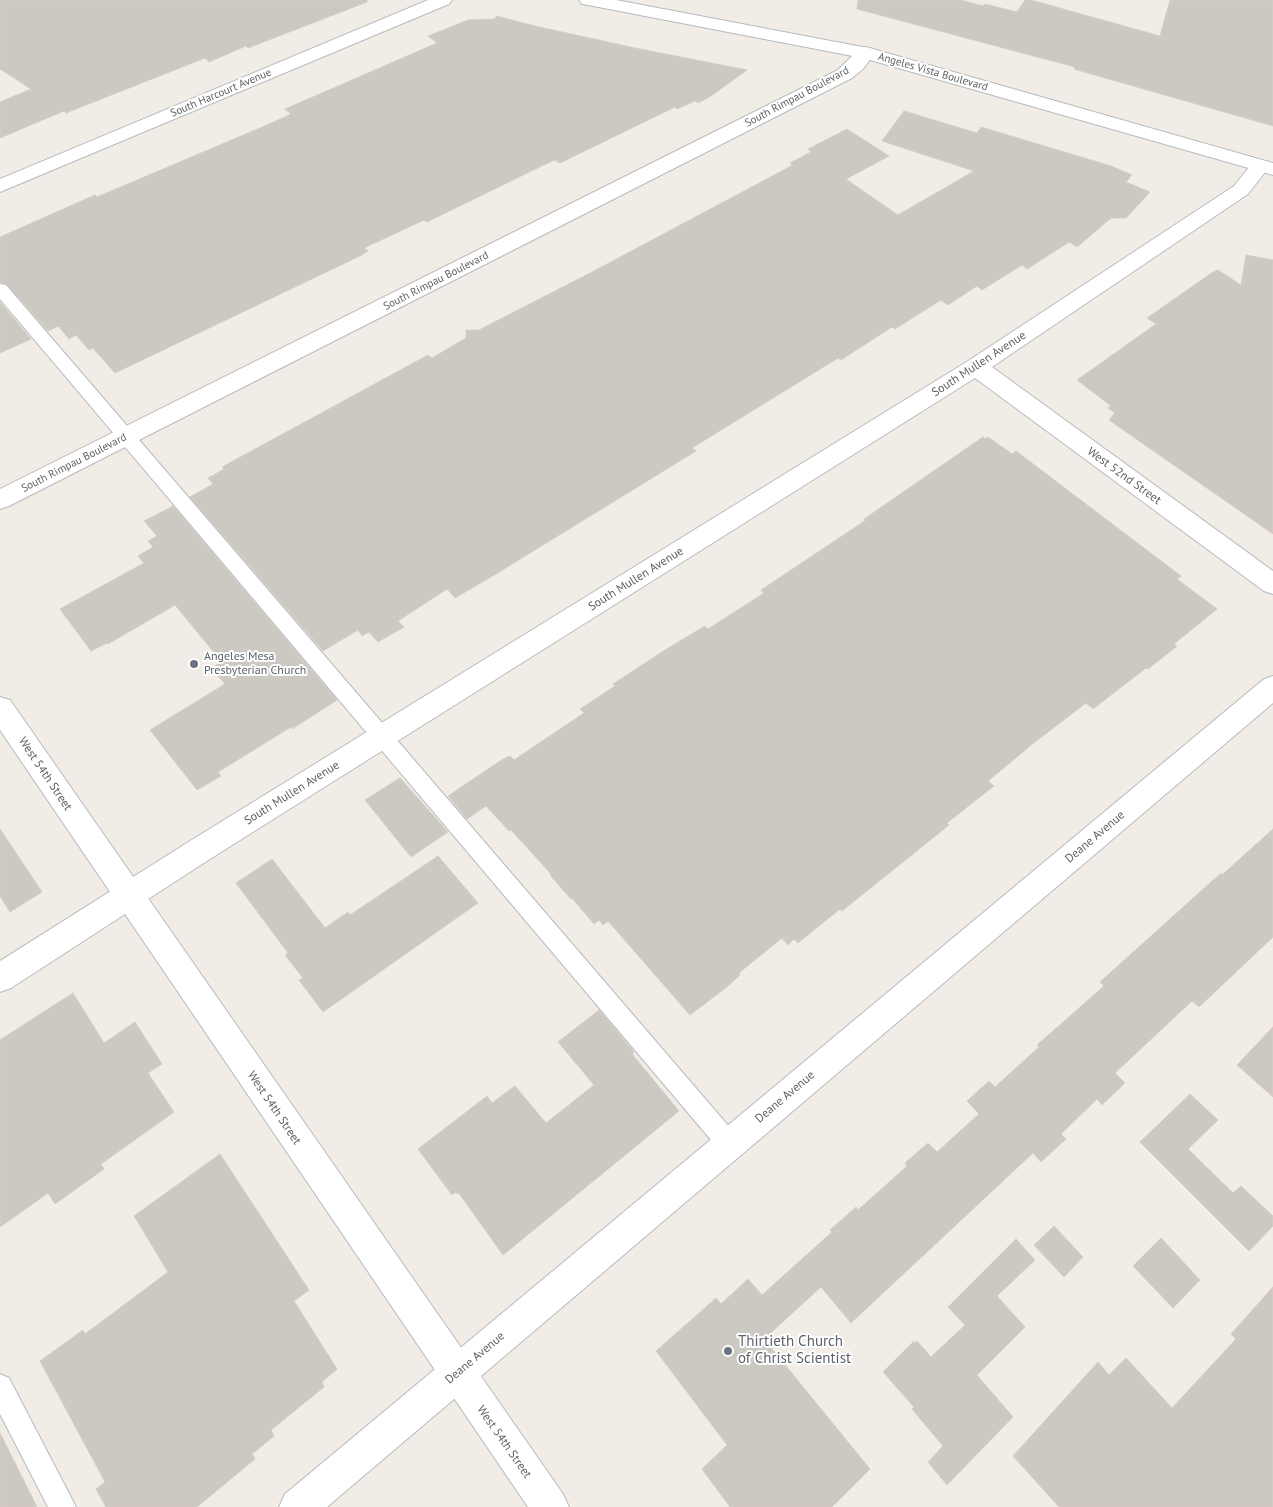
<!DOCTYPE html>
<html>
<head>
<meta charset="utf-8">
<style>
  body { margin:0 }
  canvas { display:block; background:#f1ede6 }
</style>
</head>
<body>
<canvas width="1273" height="1507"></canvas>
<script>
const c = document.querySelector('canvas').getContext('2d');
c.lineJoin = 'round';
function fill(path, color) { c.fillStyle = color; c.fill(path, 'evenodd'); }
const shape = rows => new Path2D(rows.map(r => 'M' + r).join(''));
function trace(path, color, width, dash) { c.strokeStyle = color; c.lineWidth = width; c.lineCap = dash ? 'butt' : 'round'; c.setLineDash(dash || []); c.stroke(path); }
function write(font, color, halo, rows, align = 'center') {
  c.font = font + ' "PT Sans",sans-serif'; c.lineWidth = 4; c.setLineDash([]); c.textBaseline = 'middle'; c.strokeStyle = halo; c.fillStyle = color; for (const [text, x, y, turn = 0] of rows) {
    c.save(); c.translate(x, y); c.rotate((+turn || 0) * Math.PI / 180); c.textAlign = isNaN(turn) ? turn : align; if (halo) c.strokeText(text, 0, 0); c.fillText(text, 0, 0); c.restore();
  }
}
const building = shape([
  [0,0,367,0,367,2,248,48,246,46,209,62,205,58,66,113,64,111,0,138,0,102,31,89,0,69,0,0],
  [858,0,961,0,983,6,985,4,1017,12,1025,0,1031,0,1160,36,1170,0,1273,0,1273,126,1074,69,1075,67,857,9,858,0],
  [497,16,535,26,635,48,747,70,711,96,698,103,695,101,677,109,675,107,560,163,554,160,427,222,424,220,364,248,368,251,362,255,115,373,93,348,89,350,76,335,69,339,58,326,48,331,7,284,0,282,0,237,95,195,97,197,274,122,291,114,285,109,437,43,428,36,468,20,494,19,497,16],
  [904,111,977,133,981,127,1111,166,1132,175,1126,182,1150,192,1126,218,1111,218,1077,247,1069,242,1027,269,1022,265,982,290,977,286,948,305,941,300,895,329,892,327,841,360,838,358,692,448,696,451,491,577,455,598,447,589,398,621,404,627,378,642,369,632,362,636,358,630,323,651,190,497,213,484,208,478,224,469,222,467,428,355,432,358,466,338,466,330,479,330,592,272,793,165,790,163,811,152,808,149,847,129,889,156,846,179,898,215,974,171,882,141,904,111],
  [1246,255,1273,260,1273,534,1109,420,1115,413,1108,408,1111,406,1077,380,1156,324,1147,318,1213,272,1218,270,1241,285,1246,255],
  [0,302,31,339,0,353,0,302],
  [983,437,985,439,988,437,1012,454,1016,451,1181,576,1177,579,1217,609,1174,644,1177,646,1148,669,1146,668,1093,709,1086,703,1035,742,988,781,994,786,947,823,949,825,842,911,840,909,798,943,794,939,788,945,782,938,739,973,740,975,727,987,690,1015,608,921,603,925,599,920,594,924,572,898,571,899,550,875,551,874,511,830,509,831,486,806,467,819,448,796,503,759,510,756,514,760,584,713,580,709,615,686,613,684,665,650,705,626,708,629,764,593,761,590,866,520,864,519,983,437],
  [173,506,337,700,292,729,291,727,218,772,221,776,197,790,150,730,225,684,211,668,222,662,175,605,108,644,107,643,91,651,60,609,144,563,138,556,153,547,148,541,157,536,144,521,173,506],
  [400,778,448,832,411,857,365,800,400,778],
  [0,829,42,892,10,912,0,896,0,829],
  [1273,829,1273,937,1199,1007,1192,1001,1115,1073,1125,1083,1102,1105,1097,1099,1061,1134,1066,1139,1041,1162,1033,1153,851,1323,821,1287,764,1339,870,1469,832,1507,730,1507,702,1469,727,1445,656,1351,716,1298,721,1304,748,1279,762,1295,832,1232,830,1230,856,1207,858,1210,907,1166,905,1163,928,1143,937,1152,979,1114,967,1101,989,1081,995,1087,1039,1047,1037,1045,1104,986,1100,982,1221,873,1222,875,1273,829],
  [438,856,478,903,323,1012,299,980,303,978,285,955,288,953,236,883,272,859,325,928,348,912,350,915,438,856],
  [73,993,104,1043,135,1022,162,1064,148,1073,174,1112,101,1164,104,1169,55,1204,48,1193,0,1227,0,1040,73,993],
  [599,1010,634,1052,632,1054,679,1111,503,1255,458,1192,457,1194,455,1192,452,1195,418,1149,487,1096,492,1103,515,1086,546,1123,594,1085,558,1042,599,1010],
  [1273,1027,1273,1097,1237,1065,1273,1027],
  [1190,1094,1218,1120,1188,1149,1233,1193,1241,1186,1273,1216,1273,1226,1249,1251,1140,1142,1190,1094],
  [220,1154,309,1290,294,1301,337,1369,322,1382,324,1387,271,1430,274,1436,252,1454,255,1459,197,1507,106,1507,96,1489,105,1482,40,1361,83,1330,85,1334,168,1272,134,1216,220,1154],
  [1054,1226,1083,1257,1064,1277,1034,1245,1054,1226],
  [1161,1238,1200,1280,1173,1308,1133,1266,1161,1238],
  [1016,1239,1035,1260,997,1296,1025,1327,977,1375,1013,1417,947,1485,928,1462,943,1446,912,1409,914,1407,883,1372,914,1341,915,1343,917,1341,931,1357,965,1325,948,1307,1016,1239],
  [1273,1287,1273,1507,1059,1507,1013,1456,1098,1362,1109,1375,1126,1358,1172,1408,1236,1339,1231,1334,1273,1287],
  [0,1433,37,1507,0,1507,0,1433]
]);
fill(building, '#ccc8c2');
trace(building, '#d6cec4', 1);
const service = shape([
  [0,284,6,285,738,1137,742,1145,738,1153,730,1157,722,1153,0,299,0,284],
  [0,1374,9,1378,76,1507,48,1507,0,1414,0,1374]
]);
const minor = shape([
  [428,0,452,0,449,4,0,192,0,179,428,0],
  [866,47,873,49,875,53,863,69,852,78,9,506,0,509,0,489,838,70,859,49,866,47],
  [1260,160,1267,162,1270,166,1248,194,992,367,1273,571,1273,594,1264,591,975,378,210,859,11,988,0,992,0,961,190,841,968,361,1234,186,1253,162,1260,160],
  [1273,676,1273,703,327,1507,279,1507,285,1494,1264,679,1273,676]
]);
const tertiary = shape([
  [579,0,616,0,873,49,1273,163,1273,175,863,58,588,5,582,4,579,0],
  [0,697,10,700,563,1494,569,1507,528,1507,0,730,0,697]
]);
trace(service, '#b7babd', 2);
trace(minor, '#b7babd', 2);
trace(tertiary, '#b7babd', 2);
fill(service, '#fff');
fill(minor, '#fff');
fill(tertiary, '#fff');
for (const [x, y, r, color] of [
  [194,664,5,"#6b7280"],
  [728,1351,5,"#6b7280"]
]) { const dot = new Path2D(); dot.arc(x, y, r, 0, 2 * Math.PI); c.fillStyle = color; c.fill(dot); trace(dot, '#fff', 2); }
write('11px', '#5e6367', '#fff', [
  ["Angeles Vista Boulevard",933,72,16],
  ["South Harcourt Avenue",221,93,-23],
  ["South Rimpau Boulevard",797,97,-28],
  ["South Rimpau Boulevard",436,281,-27],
  ["South Rimpau Boulevard",74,463,-27]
]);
write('12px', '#5e6367', '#fff', [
  ["South Mullen Avenue",979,364,-33],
  ["West 52nd Street",1124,476,36],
  ["South Mullen Avenue",636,579,-32],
  ["West 54th Street",45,774,56],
  ["South Mullen Avenue",292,793,-32],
  ["Deane Avenue",1095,837,-40],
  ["Deane Avenue",785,1097,-40],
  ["West 54th Street",274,1108,56],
  ["Deane Avenue",475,1358,-40],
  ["West 54th Street",504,1442,55]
]);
write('12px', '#5b616d', '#fff', [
  ["Angeles Mesa",204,657],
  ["Presbyterian Church",204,671]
], 'left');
write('15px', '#5b616d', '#fff', [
  ["Thirtieth Church",738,1342],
  ["of Christ Scientist",738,1359]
], 'left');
</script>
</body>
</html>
